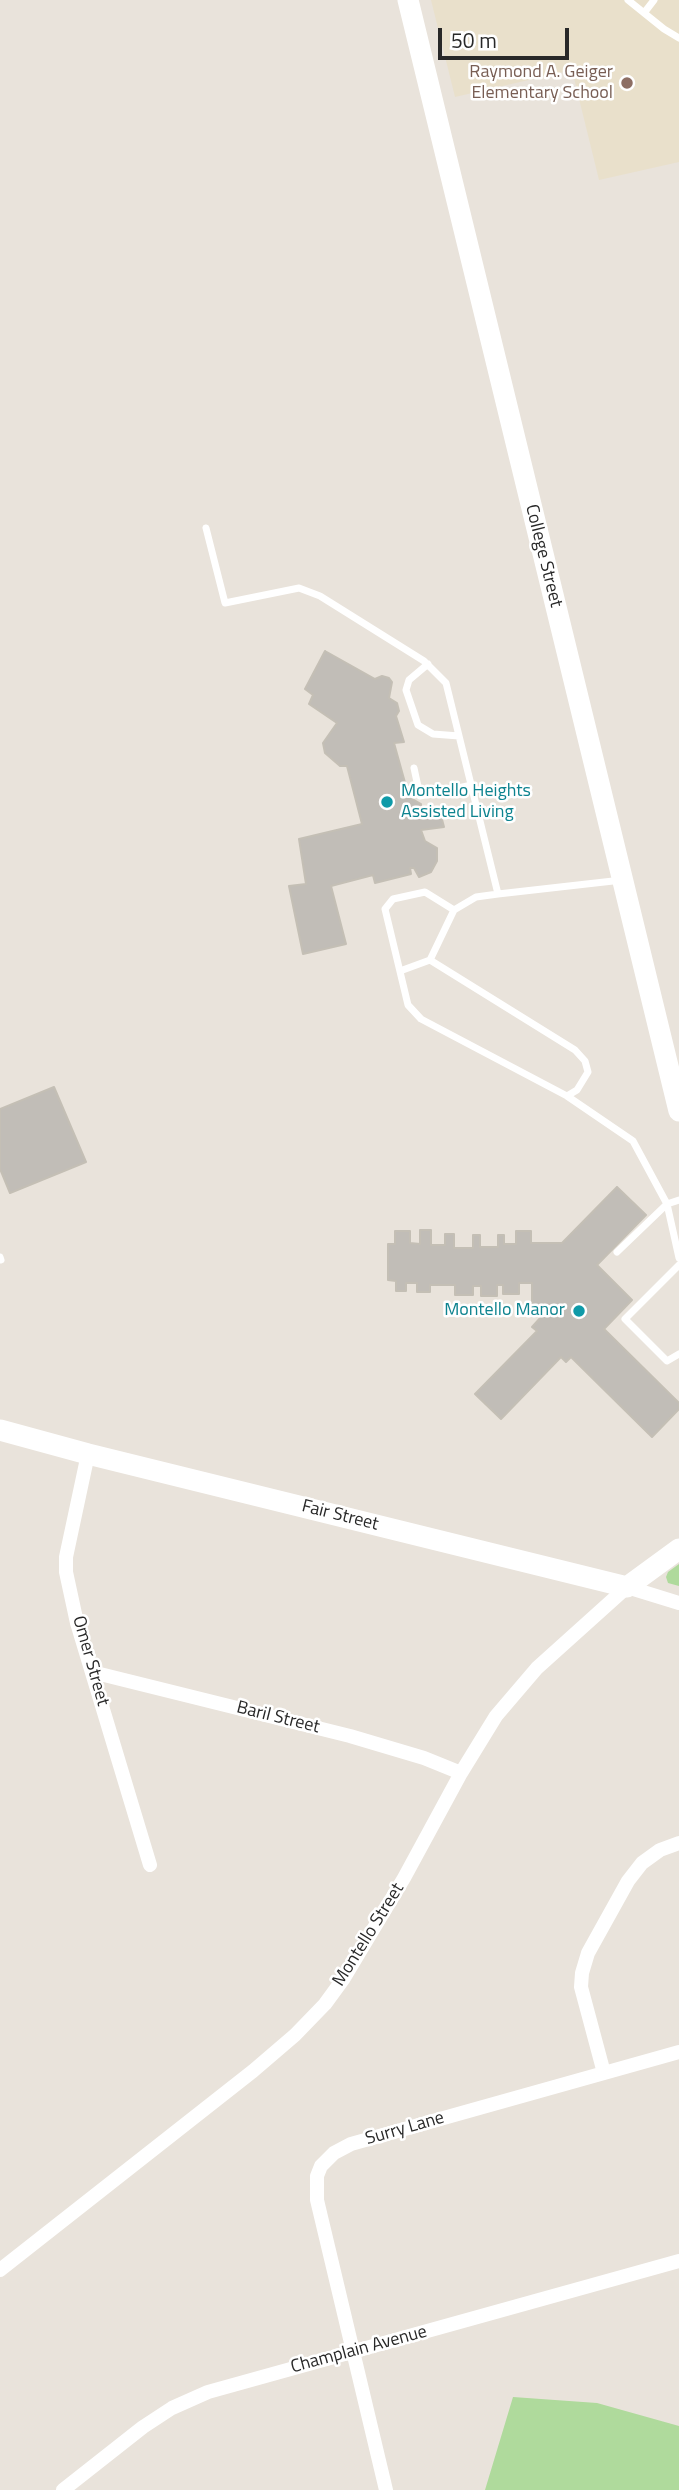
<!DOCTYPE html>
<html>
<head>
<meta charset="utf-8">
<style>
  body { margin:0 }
  #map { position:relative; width:679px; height:2490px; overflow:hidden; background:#e9e3db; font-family:"Titillium Web",sans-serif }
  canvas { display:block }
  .scale { position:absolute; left:438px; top:28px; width:131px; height:32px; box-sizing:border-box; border:4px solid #282828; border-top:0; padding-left:9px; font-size:21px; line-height:24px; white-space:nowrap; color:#282828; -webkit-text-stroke:5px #fff; paint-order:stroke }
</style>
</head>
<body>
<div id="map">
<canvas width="679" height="2490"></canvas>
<div class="scale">50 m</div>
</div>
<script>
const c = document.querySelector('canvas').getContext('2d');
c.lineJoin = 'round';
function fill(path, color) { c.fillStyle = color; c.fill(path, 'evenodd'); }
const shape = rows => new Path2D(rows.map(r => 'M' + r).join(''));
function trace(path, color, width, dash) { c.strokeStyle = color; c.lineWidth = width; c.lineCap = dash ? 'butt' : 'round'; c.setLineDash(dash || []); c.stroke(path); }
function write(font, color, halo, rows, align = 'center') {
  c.font = font + ' "Titillium Web",sans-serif'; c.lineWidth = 5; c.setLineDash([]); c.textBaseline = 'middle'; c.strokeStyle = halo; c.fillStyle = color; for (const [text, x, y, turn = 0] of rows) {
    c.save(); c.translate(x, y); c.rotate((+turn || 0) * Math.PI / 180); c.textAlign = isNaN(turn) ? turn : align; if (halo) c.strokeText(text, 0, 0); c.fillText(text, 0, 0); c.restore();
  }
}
fill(shape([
  [431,0,679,0,679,162,599,180,572,70,455,97]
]), '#e9e0cb');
fill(shape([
  [679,1564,679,1586,668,1583,666,1577,668,1572],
  [513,2397,597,2403,679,2426,679,2490,485,2490]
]), '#afda9c');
const building = shape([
  [325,651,375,679,382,676,389,678,392,682,389,698,397,703,399,711,396,716,404,742,394,743,409,797,421,804,421,810,439,808,444,827,421,830,425,841,437,848,437,861,431,872,419,877,414,868,410,868,411,874,375,883,373,875,331,886,346,944,303,954,289,886,306,884,299,839,362,824,347,766,340,766,325,753,323,743,337,723,309,704,313,695,305,689,325,651],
  [54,1087,86,1162,10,1193,0,1169,0,1109,54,1087],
  [617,1187,646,1215,597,1265,632,1300,604,1329,679,1403,679,1409,652,1437,571,1357,566,1362,561,1357,501,1419,475,1394,537,1331,532,1327,542,1316,532,1306,532,1283,519,1283,519,1294,503,1294,503,1285,497,1285,497,1296,481,1296,481,1286,473,1286,473,1295,455,1295,455,1285,430,1285,430,1292,417,1292,417,1283,406,1283,406,1291,396,1291,396,1281,388,1280,388,1244,395,1244,395,1231,410,1231,410,1243,420,1244,420,1230,431,1230,431,1245,445,1245,445,1234,454,1234,454,1248,473,1248,473,1235,480,1235,480,1247,498,1247,498,1235,504,1235,504,1244,516,1244,516,1231,531,1231,531,1243,562,1243,617,1187]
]);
fill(building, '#c1bdb7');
trace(building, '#c4bfb5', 2);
trace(shape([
  [628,0,664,29,679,38],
  [644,13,654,0],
  [206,528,225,603,299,588,320,596,424,661,446,683,498,894,622,880],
  [428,664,409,680,406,690,418,725,433,734,459,736],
  [414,768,420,796,472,785],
  [454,910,430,960,575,1050,585,1061,588,1072,577,1090,567,1096,421,1019,408,1005,385,909,393,899,425,892,454,910,476,897,498,894],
  [400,971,430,960],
  [567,1096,633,1141,667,1204,679,1200],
  [667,1204,679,1258],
  [617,1252,667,1204],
  [0,1257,1,1260],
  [679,1265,625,1319,667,1361,679,1354]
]), '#fff', 7);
trace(shape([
  [88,1454,66,1557,66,1572,77,1623,150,1865],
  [92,1672,350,1736,424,1758,461,1773],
  [604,2073,581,1987,582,1973,588,1953,628,1881,642,1863,660,1850,679,1843],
  [0,2270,253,2071,295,2035,325,2004,344,1978,404,1878,461,1773,496,1716,537,1668,627,1587,679,1603],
  [63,2490,143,2427,172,2408,208,2392,679,2261],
  [386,2490,317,2200,317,2176,321,2166,334,2153,351,2144,679,2052]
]), '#fff', 14);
trace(shape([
  [408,0,679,1111],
  [0,1430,88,1454,627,1587,679,1549]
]), '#fff', 21);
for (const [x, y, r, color] of [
  [627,83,7,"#8d6e63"],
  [387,802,7,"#0f9aa8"],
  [579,1311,7,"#0f9aa8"]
]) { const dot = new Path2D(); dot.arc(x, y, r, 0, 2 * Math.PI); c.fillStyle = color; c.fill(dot); trace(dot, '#fff', 2.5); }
write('18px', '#785e54', '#fff', [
  ["Raymond A. Geiger",613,73],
  ["Elementary School",613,94]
], 'right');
write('18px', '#282828', '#fff', [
  ["College Street",543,556,76],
  ["Fair Street",340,1516,14],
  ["Omer Street",90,1661,74],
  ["Baril Street",278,1718,14],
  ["Montello Street",369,1935,-58],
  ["Surry Lane",405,2129,-16],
  ["Champlain Avenue",359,2350,-15]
]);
write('18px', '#0d838f', '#fff', [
  ["Montello Heights",401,792],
  ["Assisted Living",401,813],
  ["Montello Manor",565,1311,"right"]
], 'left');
</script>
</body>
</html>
